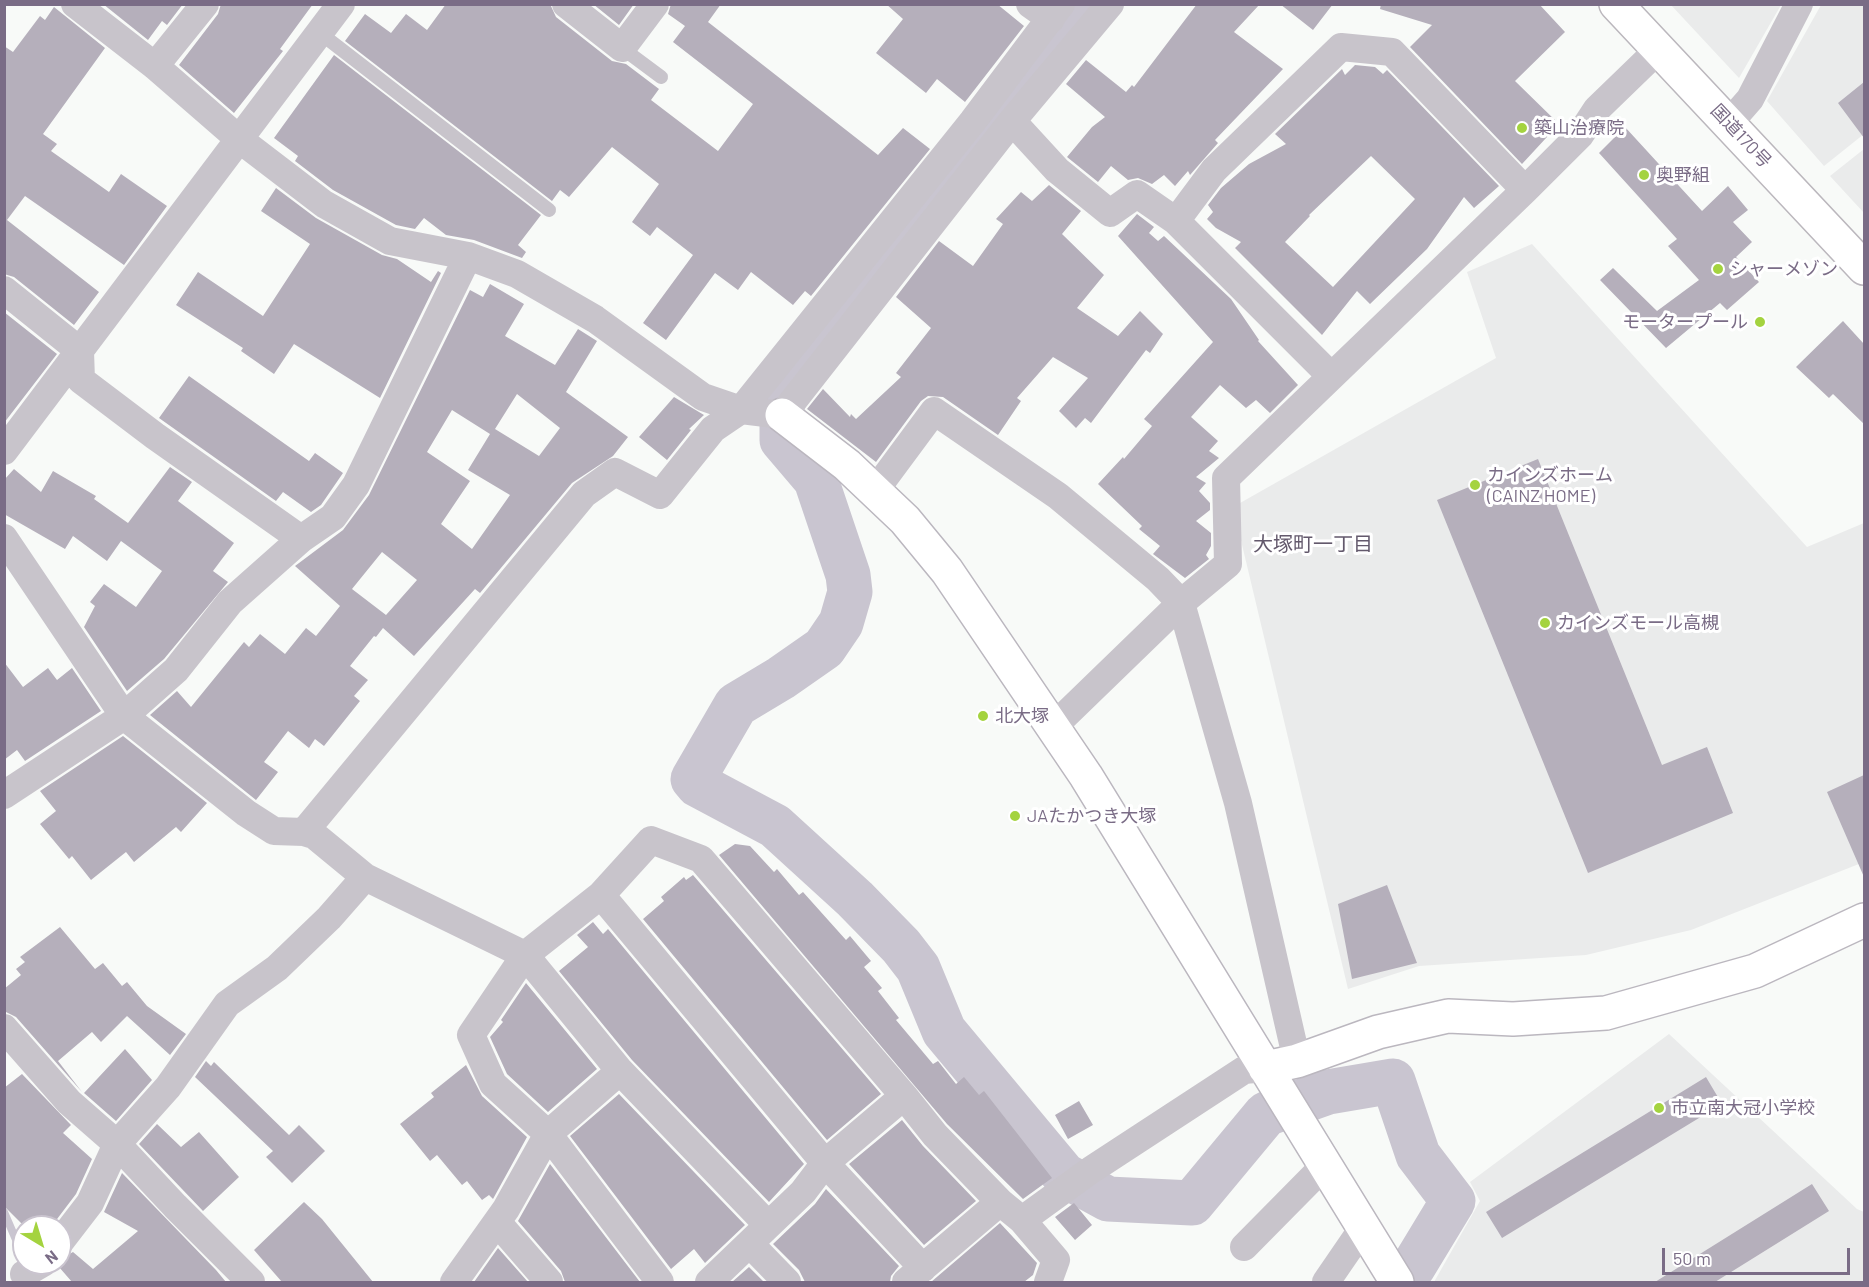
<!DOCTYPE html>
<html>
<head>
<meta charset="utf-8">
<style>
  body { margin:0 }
  #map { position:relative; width:1869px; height:1287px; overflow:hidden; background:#f8faf8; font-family:Barlow,sans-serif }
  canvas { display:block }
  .frame { position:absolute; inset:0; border:6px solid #7a6c86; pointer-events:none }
  .north { position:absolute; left:12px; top:1215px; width:60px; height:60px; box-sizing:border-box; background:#fff; border:2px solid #cac4cf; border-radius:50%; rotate:142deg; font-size:16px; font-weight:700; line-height:24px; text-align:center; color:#7a6c86 }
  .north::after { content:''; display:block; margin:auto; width:21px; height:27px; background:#a4d33f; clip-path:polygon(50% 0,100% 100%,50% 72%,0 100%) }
  .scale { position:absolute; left:1662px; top:1248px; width:188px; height:27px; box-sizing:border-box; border:3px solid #7a6c86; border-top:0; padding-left:8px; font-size:18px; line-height:21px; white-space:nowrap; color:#7a6c86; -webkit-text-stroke:4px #fff; paint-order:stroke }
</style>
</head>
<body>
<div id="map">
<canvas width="1869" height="1287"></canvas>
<div class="frame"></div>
<div class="north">N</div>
<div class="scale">50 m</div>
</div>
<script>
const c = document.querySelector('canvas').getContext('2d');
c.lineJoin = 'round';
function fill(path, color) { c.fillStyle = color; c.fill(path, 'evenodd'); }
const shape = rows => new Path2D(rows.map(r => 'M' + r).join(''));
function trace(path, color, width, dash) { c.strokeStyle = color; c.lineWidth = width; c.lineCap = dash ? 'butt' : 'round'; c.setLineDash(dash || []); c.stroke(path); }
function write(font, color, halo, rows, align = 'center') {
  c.font = font + ' Barlow,"Noto Sans JP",sans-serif'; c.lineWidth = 6; c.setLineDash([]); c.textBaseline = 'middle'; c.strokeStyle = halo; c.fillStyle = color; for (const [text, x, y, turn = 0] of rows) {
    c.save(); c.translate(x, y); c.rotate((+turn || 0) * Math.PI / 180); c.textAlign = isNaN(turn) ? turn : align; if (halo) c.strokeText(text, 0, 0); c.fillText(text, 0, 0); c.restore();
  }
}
fill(shape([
  [1671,5,1781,5,1739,78],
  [1821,5,1864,5,1864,134,1824,166,1767,101],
  [1864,149,1864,213,1830,176],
  [1532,244,1807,547,1864,523,1864,862,1691,930,1586,955,1419,966,1348,989,1233,507,1496,358,1467,272],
  [1669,1034,1857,1209,1864,1212,1864,1282,1434,1282,1480,1201,1470,1182]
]), '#eaebeb');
trace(shape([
  [4,1212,20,1249,24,1253]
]), '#c9c5d0', 8);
trace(shape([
  [1084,4,782,389,782,440,816,480,848,575,850,592,841,623,824,648,781,678,736,705,693,779,698,785,775,826,855,899,901,946,918,968,944,1031,1064,1175,1108,1199,1192,1203,1266,1114,1328,1092,1393,1081,1418,1155,1453,1201,1413,1267]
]), '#c9c5d0', 45);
fill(shape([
  [103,4,183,4,167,25,162,21,148,40],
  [221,4,313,4,280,49,283,51,234,113,179,65,218,14],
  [446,4,550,4,556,17,612,61,626,64,659,89,651,100,718,151,753,104,673,42,685,26,668,14,671,4,721,4,708,22,878,155,903,128,930,149,811,296,805,291,793,305,751,272,738,290,715,273,666,340,643,323,693,255,657,227,650,236,632,222,659,184,612,147,569,197,560,190,552,201,345,41,365,14,391,33,406,14,427,30],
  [593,4,634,4,619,25],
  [886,4,997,4,1024,26,965,102,937,79,926,93,876,53,903,19],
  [1197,4,1260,4,1234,32,1283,69,1215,140,1218,143,1190,175,1188,171,1175,186,1164,175,1152,184,1138,178,1128,180,1111,166,1098,182,1067,157,1092,127,1105,117,1066,84,1086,60,1126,92,1132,85,1134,87],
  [1280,4,1333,4,1313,30],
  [1381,4,1539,4,1565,32,1515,81,1559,124,1522,164,1410,47,1432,25,1380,9],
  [54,7,105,48,43,134,57,144,51,151,109,192,121,174,167,206,124,265,25,196,7,220,99,292,74,325,14,277,4,274,4,46,13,52,40,16,45,20],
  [334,55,541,215,518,245,526,252,522,258,474,240,446,235,424,218,415,229,396,225,333,190,295,161,298,156,274,138],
  [1355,65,1375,67,1383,74,1387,70,1499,186,1474,208,1464,197,1427,249,1370,304,1357,291,1322,335,1235,248,1241,242,1216,228,1207,219,1213,212,1208,205,1221,188,1249,164,1286,144,1275,134,1342,69,1345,75],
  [1371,156,1415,199,1333,287,1285,242,1310,216,1309,215],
  [1864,82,1864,138,1838,103],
  [1625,127,1702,211,1728,186,1748,210,1733,222,1752,242,1736,257,1759,282,1727,310,1720,303,1666,348,1600,280,1613,268,1657,311,1699,280,1668,246,1677,239,1599,153],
  [1049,185,1081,211,1062,234,1104,275,1077,308,1118,336,1140,311,1163,334,1150,353,1146,350,1091,423,1085,418,1076,428,1059,411,1088,378,1053,357,1017,398,1021,401,998,435,943,397,928,396,921,401,876,462,807,409,823,389,850,417,851,414,856,419,901,377,896,373,931,328,896,297,939,241,973,266,1003,224,996,219,1021,192,1032,201],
  [276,188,316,218,382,255,397,259,431,282,438,271,441,273,380,398,294,344,274,374,241,351,243,348,176,305,198,272,263,316,310,244,261,211],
  [1137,214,1154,227,1149,233,1158,241,1164,236,1231,299,1259,340,1258,341,1298,385,1270,413,1256,400,1246,408,1220,385,1191,417,1218,441,1209,451,1219,458,1196,477,1206,483,1199,491,1210,503,1210,510,1196,521,1211,533,1211,546,1206,555,1209,559,1185,578,1153,554,1160,546,1139,529,1142,526,1098,484,1123,457,1124,459,1152,426,1144,419,1213,342,1118,236],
  [490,284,524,304,505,336,555,365,578,329,597,341,566,392,628,437,613,456,572,483,480,593,475,589,414,656,383,628,376,637,374,636,350,666,368,680,354,696,360,701,324,746,315,739,309,748,288,731,264,762,278,772,256,800,150,715,177,691,191,707,244,642,249,647,260,634,285,654,306,628,316,636,340,606,295,566,343,530,369,495,470,290,483,297],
  [517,394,560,428,539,456,495,429],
  [452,410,490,434,468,470,510,495,472,549,441,524,470,481,427,452],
  [382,552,417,580,386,615,352,589],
  [4,312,57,354,4,423],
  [1843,321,1864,344,1864,424,1833,394,1829,398,1796,367],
  [189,376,309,461,315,453,343,473,321,505,311,512,283,492,276,501,159,418],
  [674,397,704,415,689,429,691,430,667,460,639,437],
  [1538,459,1662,765,1707,747,1733,813,1588,873,1437,500],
  [170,467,192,482,178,501,234,543,213,571,228,582,164,659,127,691,84,627,95,606,90,602,104,584,136,607,162,571,121,541,107,561,73,536,65,549,4,514,4,480,14,469,41,492,53,471,96,496,94,499,128,523],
  [4,662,23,687,48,668,57,680,72,668,101,711,25,761,17,750,4,760],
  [123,736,207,803,181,832,176,827,134,862,126,852,91,880,72,856,69,859,40,824,56,811,40,791],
  [1864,775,1864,877,1827,792],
  [735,844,750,846,774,872,777,869,799,895,803,892,846,940,850,936,871,961,864,967,882,988,878,991,899,1018,896,1020,933,1064,938,1061,956,1084,964,1077,979,1095,984,1091,1052,1178,1023,1199,947,1124,719,855],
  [693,875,881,1094,827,1140,643,919,664,901,661,897,684,877,686,880],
  [1387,885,1417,963,1352,979,1338,904],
  [593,922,603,934,608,929,804,1164,769,1202,632,1060,559,971,588,947,577,935],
  [60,927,95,969,103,963,122,986,127,982,147,1006,186,1034,170,1055,127,1016,101,1042,92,1032,58,1061,82,1092,16,1017,6,1012,4,989,21,975,16,969,25,962,20,957],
  [526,983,597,1069,548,1112,507,1074,490,1037,503,1022,501,1020],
  [125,1049,152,1080,116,1121,84,1093],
  [206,1061,211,1066,214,1062,289,1135,299,1125,325,1151,292,1183,266,1157,273,1151,195,1077],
  [466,1065,482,1096,527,1137,493,1199,489,1195,482,1200,467,1181,462,1185,437,1155,430,1161,400,1124,434,1097,431,1093],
  [22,1074,71,1125,63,1133,92,1159,76,1194,51,1227,29,1227,24,1223,24,1226,4,1206,4,1088],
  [1706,1077,1722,1104,1502,1238,1486,1212],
  [619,1094,745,1225,705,1263,694,1249,671,1269,570,1136],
  [1079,1101,1093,1125,1068,1139,1055,1115],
  [902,1120,923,1146,976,1201,924,1245,849,1164],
  [157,1124,181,1147,199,1132,239,1177,203,1211,139,1144],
  [550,1164,640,1282,565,1282,561,1271,518,1221],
  [122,1173,216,1270,226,1282,72,1282,59,1267,62,1258,73,1252,93,1269,138,1231,104,1212],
  [1812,1184,1829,1211,1715,1282,1655,1282],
  [826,1189,899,1266,891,1276,890,1282,805,1282,799,1270,773,1244,815,1204],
  [304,1202,322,1219,373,1282,282,1282,254,1250],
  [1074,1203,1092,1225,1075,1240,1055,1217],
  [1000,1223,1037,1263,1033,1275,1024,1282,931,1282],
  [498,1248,528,1282,474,1282],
  [749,1267,764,1282,732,1282]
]), '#b5afbb');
const secondary = shape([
  [782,415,847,465,905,520,947,571,1086,776,1397,1282],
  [1265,1068,1297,1061,1378,1032,1448,1016,1513,1019,1606,1013,1755,971,1864,920]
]);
const highway = shape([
  [1616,4,1864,268]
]);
trace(secondary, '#bbb7bf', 36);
trace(highway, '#bbb7bd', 36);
trace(shape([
  [320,33,549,210],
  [622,48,661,77]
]), '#c8c4cb', 14);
trace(shape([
  [75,4,155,66,239,139,324,204,390,241,468,256,517,274,595,319,703,397,741,410,782,415,1012,121,1110,4],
  [566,4,622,48,655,4],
  [1030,4,1051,19],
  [155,66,205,4],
  [1012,121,1057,170,1110,213,1137,194,1176,221],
  [1729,123,1750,99,1799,4],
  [4,290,80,351,81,380,155,436,301,539],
  [1331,376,1176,221,1214,170,1341,47,1392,52,1525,190],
  [4,451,341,4],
  [874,492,934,411,1058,496,1158,579,1181,603,1238,803,1297,1061],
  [4,538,124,716,246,813,274,831,304,832,314,835,365,877,329,918,277,968,227,1004,168,1087,117,1144,90,1203,60,1242],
  [1053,727,1181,603,1228,564,1226,478,1525,190,1580,135,1597,109,1659,49],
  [4,795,124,716,176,670,230,602,301,539,333,517,356,485,468,256],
  [304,832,584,494,615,472,660,495,713,429,741,410,973,121,1061,4],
  [365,877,525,955,620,1071,548,1134,506,1209,454,1282],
  [601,895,825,1163,923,1268],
  [4,1028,69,1102,117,1144,175,1206,251,1282],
  [620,1071,768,1225],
  [1022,1220,1091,1170,1244,1070,1265,1068],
  [497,1222,549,1282],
  [750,1244,787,1282],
  [1244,1247,1324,1166],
  [24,1274,43,1263],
  [660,1282,548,1134,493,1084,471,1035,525,955,601,895,651,840,701,859,904,1096],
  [709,1282,803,1192,825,1163,904,1096,935,1135,1000,1202,1022,1220,1056,1260,1048,1282],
  [906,1282,1000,1202],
  [1326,1282,1363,1228]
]), '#c8c4cb', 28);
trace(secondary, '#fff', 33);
trace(highway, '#fff', 33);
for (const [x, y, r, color] of [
  [1522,128,6,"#a4d33f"],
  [1644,175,6,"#a4d33f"],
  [1718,269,6,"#a4d33f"],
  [1760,322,6,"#a4d33f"],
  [1475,485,6,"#a4d33f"],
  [1545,623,6,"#a4d33f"],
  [983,716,6,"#a4d33f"],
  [1015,816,6,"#a4d33f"],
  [1659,1108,6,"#a4d33f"]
]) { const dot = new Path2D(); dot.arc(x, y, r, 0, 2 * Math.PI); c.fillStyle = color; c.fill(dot); trace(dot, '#fff', 2); }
write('18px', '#7a6c86', '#fff', [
  ["築山治療院",1534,128],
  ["奥野組",1656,175],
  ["シャーメゾン",1730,269],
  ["モータープール",1748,322,"right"],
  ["カインズホーム",1487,475],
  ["(CAINZ HOME)",1487,496],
  ["カインズモール高槻",1557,623],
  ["北大塚",995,716],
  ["JAたかつき大塚",1027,816],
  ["市立南大冠小学校",1671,1108]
], 'left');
write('18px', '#7a6c86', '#fff', [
  ["国道170号",1741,136,47]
]);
write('20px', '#63596c', '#fff', [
  ["大塚町一丁目",1313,544]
]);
</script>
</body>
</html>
